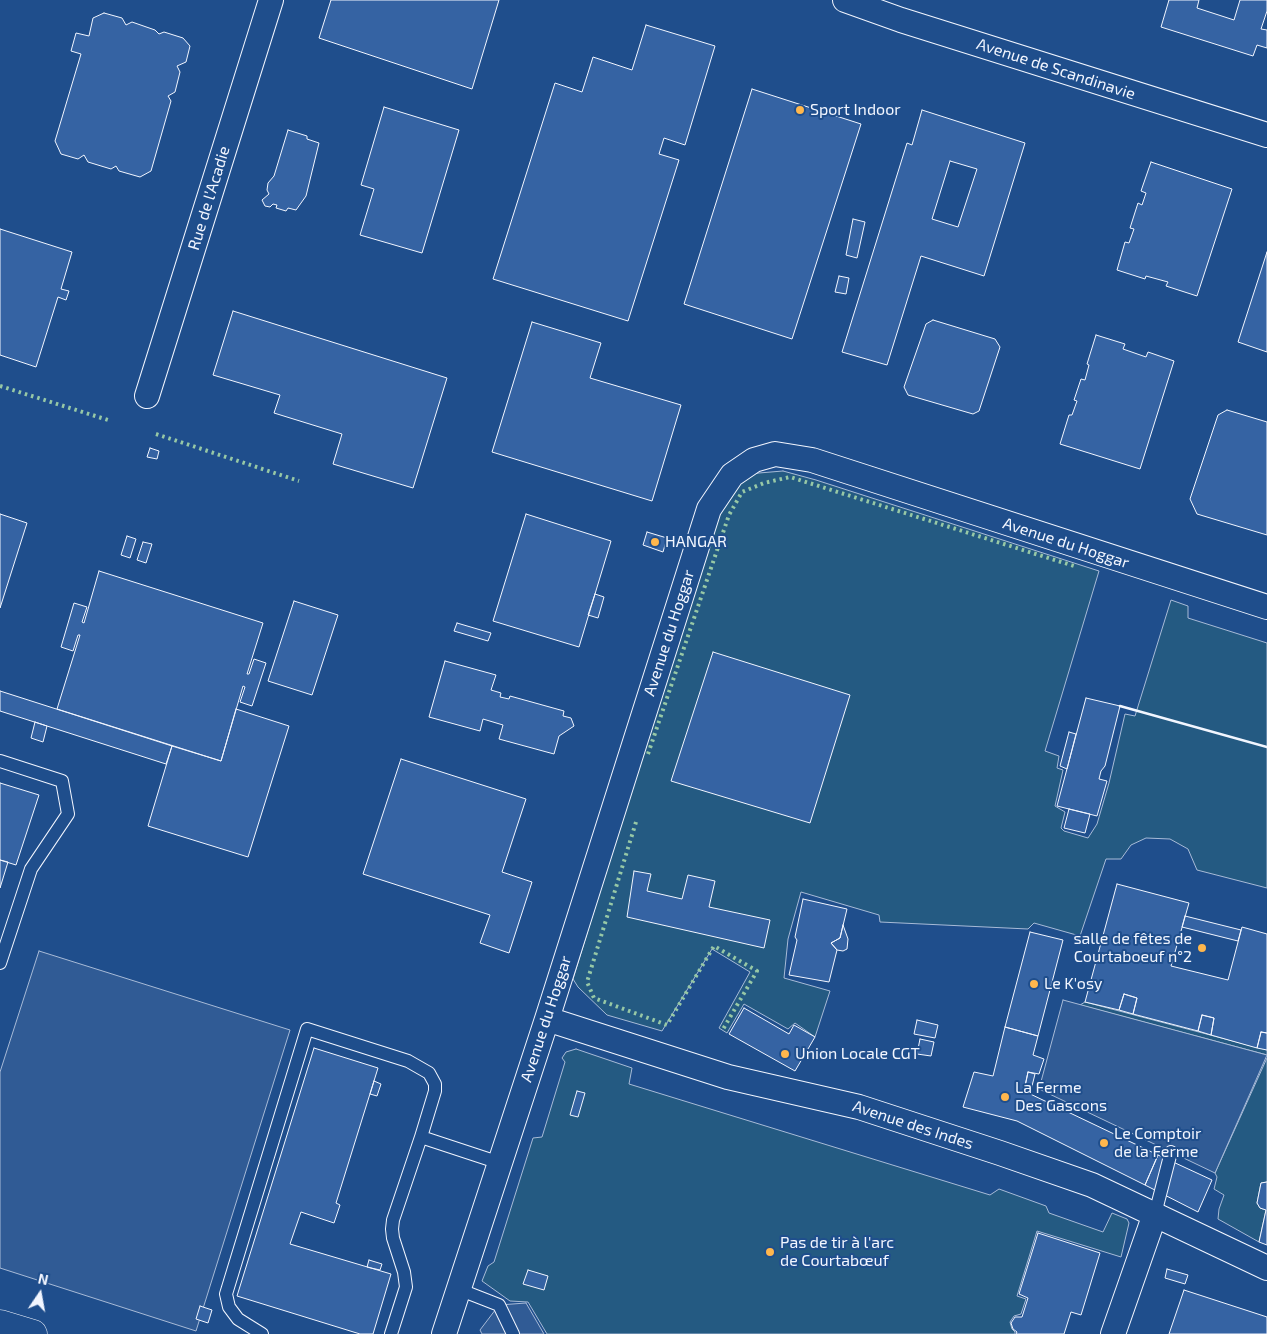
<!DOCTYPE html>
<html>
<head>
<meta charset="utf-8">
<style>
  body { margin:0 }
  #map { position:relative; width:1267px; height:1334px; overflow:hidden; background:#1f4e8c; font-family:"Exo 2",sans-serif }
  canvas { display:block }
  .north { position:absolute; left:15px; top:1269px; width:50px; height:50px; -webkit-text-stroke:4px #1f4e8c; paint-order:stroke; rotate:12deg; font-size:14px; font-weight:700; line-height:20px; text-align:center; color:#f2f6ff }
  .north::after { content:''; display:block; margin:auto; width:18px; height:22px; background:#f2f6ff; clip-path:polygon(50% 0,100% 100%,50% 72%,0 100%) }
</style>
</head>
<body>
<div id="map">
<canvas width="1267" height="1334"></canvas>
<div class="north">N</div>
</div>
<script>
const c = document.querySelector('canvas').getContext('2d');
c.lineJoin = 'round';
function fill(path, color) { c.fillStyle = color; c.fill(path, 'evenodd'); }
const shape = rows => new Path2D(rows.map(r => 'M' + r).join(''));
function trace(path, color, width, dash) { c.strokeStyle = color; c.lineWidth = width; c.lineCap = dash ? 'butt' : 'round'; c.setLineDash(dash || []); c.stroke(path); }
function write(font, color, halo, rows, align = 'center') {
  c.font = font + ' "Exo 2",sans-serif'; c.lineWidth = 4; c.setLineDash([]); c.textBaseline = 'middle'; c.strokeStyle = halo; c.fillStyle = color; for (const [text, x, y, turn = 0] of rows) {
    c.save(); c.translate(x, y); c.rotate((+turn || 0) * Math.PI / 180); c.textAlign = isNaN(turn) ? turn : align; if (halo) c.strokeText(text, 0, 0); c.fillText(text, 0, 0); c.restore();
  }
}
const green = shape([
  [783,471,816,480,1099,571,1045,751,1059,756,1057,768,1063,770,1055,806,1065,812,1061,828,1064,831,1088,838,1097,824,1109,783,1125,714,1135,716,1171,600,1188,606,1188,618,1267,643,1267,888,1197,870,1188,849,1170,839,1146,838,1131,845,1121,859,1106,859,1080,936,1034,923,1028,929,880,922,879,915,801,892,788,939,784,978,830,991,815,1037,795,1023,788,1029,744,1004,727,1033,719,1028,750,972,712,949,662,1031,607,1015,578,987,573,979,713,522,747,474,783,471],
  [1085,1002,1267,1050,1267,1055,1080,1005,1085,1002],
  [576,1049,632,1068,629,1084,990,1195,999,1189,1046,1206,1049,1213,1103,1232,1112,1213,1127,1219,1129,1223,1121,1257,1037,1231,1017,1296,1026,1299,1021,1314,1014,1316,1010,1322,1012,1329,1015,1332,1015,1334,547,1334,528,1302,510,1301,482,1281,488,1266,494,1262,533,1138,542,1137,565,1062,562,1058,566,1052,576,1049],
  [1267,1058,1267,1182,1261,1183,1257,1203,1260,1208,1266,1210,1259,1242,1218,1219,1219,1209,1224,1195,1214,1189,1217,1177,1215,1173,1267,1058]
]);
fill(green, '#245a82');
trace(green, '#a8bbd7', 1);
const parking = shape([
  [39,951,290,1030,196,1331,0,1268,0,1072,39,951],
  [1063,1000,1267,1055,1215,1173,1039,1089,1063,1000],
  [526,1303,544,1334,482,1334,480,1330,499,1305,526,1303]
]);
fill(parking, '#305b95');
trace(parking, '#a8bbd7', 1);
const building = shape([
  [331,0,499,0,472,89,319,38,331,0],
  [1169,0,1199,0,1197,8,1234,20,1240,0,1267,0,1267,11,1261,29,1267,30,1267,48,1257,45,1253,56,1161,27,1169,0],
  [104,13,122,18,126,25,132,22,155,30,159,34,164,32,183,38,190,46,186,62,177,66,180,72,175,92,168,96,171,101,151,171,140,177,119,171,116,166,111,169,88,162,84,155,78,159,61,154,55,141,81,54,71,51,76,33,89,36,93,18,104,13],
  [646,25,715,46,685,145,664,138,659,154,679,160,628,321,493,279,555,83,582,92,593,57,632,70,646,25],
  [752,89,861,124,792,339,684,304,752,89],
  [384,107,459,130,422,253,360,235,374,189,361,185,384,107],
  [922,110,1025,143,984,276,921,256,887,365,842,352,907,143,912,145,922,110],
  [950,161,977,169,958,227,932,219,950,161],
  [288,130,307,136,307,139,319,143,306,196,296,210,288,208,286,211,276,208,277,205,273,204,270,207,265,206,262,200,269,194,267,190,268,183,274,176,288,130],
  [1151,162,1232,189,1197,296,1166,286,1168,282,1146,276,1145,279,1117,270,1125,242,1129,243,1134,229,1130,228,1138,203,1142,205,1146,193,1141,191,1151,162],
  [853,219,865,222,857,258,846,255,853,219],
  [0,229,72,252,61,289,69,291,66,300,58,297,36,367,0,355,0,229],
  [1267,252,1267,352,1238,342,1267,252],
  [839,276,849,278,846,294,835,292,839,276],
  [233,311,447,378,413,488,333,464,342,434,274,413,280,395,213,375,233,311],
  [933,320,995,339,1000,347,979,411,973,414,908,395,904,387,926,324,933,320],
  [532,322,601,343,590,378,681,405,652,501,492,452,532,322],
  [1096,335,1125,344,1123,349,1146,357,1148,352,1174,361,1140,469,1060,444,1069,415,1072,415,1077,401,1074,400,1081,379,1085,380,1089,365,1087,364,1096,335],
  [1227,410,1267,422,1267,535,1197,514,1190,499,1218,415,1227,410],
  [150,448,159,451,157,459,147,457,150,448],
  [0,514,27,523,0,608,0,514],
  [526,514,611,541,579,647,493,621,526,514],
  [647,532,667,538,663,552,643,545,647,532],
  [127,536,136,539,130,558,121,555,127,536],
  [143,542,152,544,146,563,137,560,143,542],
  [99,571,263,623,247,674,249,674,254,659,266,663,252,706,240,702,245,687,243,686,221,761,57,709,80,635,78,635,73,651,61,647,74,603,87,607,82,622,84,623,99,571],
  [595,594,604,597,598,618,588,615,595,594],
  [294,601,338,615,312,695,268,681,294,601],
  [457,623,491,633,488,641,454,631,457,623],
  [713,652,850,695,810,823,671,781,713,652],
  [445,661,496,675,491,690,501,693,500,697,509,699,510,696,564,711,563,716,571,718,574,726,559,736,554,754,499,739,503,725,483,719,480,731,429,717,445,661],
  [0,691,172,746,166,764,0,711,0,691],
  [1086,698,1120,706,1105,766,1101,771,1099,779,1107,781,1097,816,1057,806,1086,698],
  [236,709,289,726,248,857,148,826,172,746,221,761,236,709],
  [35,722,47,726,43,742,31,738,35,722],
  [1069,732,1076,734,1067,769,1060,766,1069,732],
  [401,759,526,799,502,872,532,882,509,953,480,943,490,915,363,874,401,759],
  [0,783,39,795,16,865,0,860,0,783],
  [1069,809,1090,814,1085,833,1064,828,1069,809],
  [0,860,8,862,0,888,0,860],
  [634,871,651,874,647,891,682,899,688,875,715,881,709,907,770,920,764,948,627,917,634,871],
  [1117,884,1189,903,1171,966,1228,980,1242,927,1267,934,1267,1033,1261,1032,1257,1048,1211,1035,1214,1018,1202,1015,1198,1031,1133,1014,1137,998,1124,994,1119,1010,1085,1002,1117,884],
  [803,899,847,909,840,938,831,943,837,950,829,982,789,975,797,940,795,937,803,899],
  [1185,916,1241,930,1238,941,1182,927,1185,916],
  [843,925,848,939,847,949,843,951,837,950,831,943,840,938,843,925],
  [1030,932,1063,940,1038,1036,1005,1027,1030,932],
  [1124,994,1137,998,1133,1014,1119,1010,1124,994],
  [744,1008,789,1034,794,1025,815,1037,795,1071,729,1034,744,1008],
  [1202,1015,1214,1018,1211,1035,1198,1031,1202,1015],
  [917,1020,938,1025,935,1038,914,1034,917,1020],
  [1005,1027,1038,1036,1033,1055,1044,1059,1039,1074,1028,1072,1024,1091,1158,1155,1145,1185,1017,1121,963,1107,974,1072,993,1076,1005,1027],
  [1261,1032,1267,1033,1267,1050,1257,1048,1261,1032],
  [920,1039,934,1042,931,1056,917,1054,920,1039],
  [314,1048,378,1068,336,1203,340,1205,334,1223,301,1212,290,1244,391,1274,373,1334,360,1334,237,1296,314,1048],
  [1028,1072,1035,1074,1030,1094,1024,1091,1028,1072],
  [374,1081,381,1084,377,1096,370,1094,374,1081],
  [577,1091,585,1093,578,1117,570,1115,577,1091],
  [1158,1155,1212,1180,1198,1212,1145,1185,1158,1155],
  [1267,1182,1267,1245,1259,1242,1266,1210,1260,1208,1257,1203,1261,1183,1267,1182],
  [1038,1233,1100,1253,1081,1315,1071,1312,1064,1334,1016,1334,1017,1332,1013,1329,1011,1323,1015,1317,1022,1317,1028,1298,1019,1294,1038,1233],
  [369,1260,382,1264,380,1270,367,1267,369,1260],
  [1167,1269,1188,1275,1185,1284,1165,1278,1167,1269],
  [528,1270,548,1276,544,1290,523,1284,528,1270],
  [1184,1290,1267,1317,1267,1334,1169,1334,1184,1290],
  [200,1306,212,1310,208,1323,196,1319,200,1306]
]);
fill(building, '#3563a3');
trace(building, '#f2f6ff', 1);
const service = shape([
  [0,761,62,781,68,814,31,869,0,963],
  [421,1137,500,1163],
  [1155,1214,1171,1152],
  [458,1289,499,1305,513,1334],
  [262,1334,238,1319,229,1307,226,1294,307,1029,408,1061,429,1073,435,1084,435,1091,421,1137,393,1220,392,1229,393,1238,404,1272,406,1287,391,1334]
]);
const minor = shape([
  [845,0,901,20,1267,135],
  [147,396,271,0],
  [547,1019,728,1077,859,1107,1000,1153,1092,1185,1267,1268],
  [444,1334,547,1019,709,509,732,475,754,460,775,454,812,460,1267,607],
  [1113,1334,1155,1214]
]);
const tertiary = shape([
  [0,1324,33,1334]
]);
trace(service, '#f2f6ff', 14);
trace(minor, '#f2f6ff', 26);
trace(tertiary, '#f2f6ff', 29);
trace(service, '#1f4e8c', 12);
trace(minor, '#1f4e8c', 24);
trace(tertiary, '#1f4e8c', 28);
trace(shape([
  [0,386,108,420],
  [156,434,299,481],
  [648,754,729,515,742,492,764,483,790,477,1074,566],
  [636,822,587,982,594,998,667,1025,714,946,757,971,722,1031]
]), '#97c8a6', 4, [2.5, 4]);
trace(shape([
  [1120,706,1267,747]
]), '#f2f6ff', 2.5);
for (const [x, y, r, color] of [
  [800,110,5,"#ffb74d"],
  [655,542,5,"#ffb74d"],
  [1202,948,5,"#ffb74d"],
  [1034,984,5,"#ffb74d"],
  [785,1054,5,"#ffb74d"],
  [1005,1097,5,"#ffb74d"],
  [1104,1143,5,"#ffb74d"],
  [770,1252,5,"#ffb74d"]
]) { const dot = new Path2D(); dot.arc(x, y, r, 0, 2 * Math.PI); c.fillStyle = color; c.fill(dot); trace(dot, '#1f4e8c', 2); }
write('16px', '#f2f6ff', '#1f4e8c', [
  ["Avenue de Scandinavie",1056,69,18],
  ["Rue de l’Acadie",209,198,-73],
  ["Avenue du Hoggar",1066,543,18],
  ["Avenue du Hoggar",669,633,-72],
  ["Avenue du Hoggar",546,1019,-72],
  ["Avenue des Indes",913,1125,18]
]);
write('16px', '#f2f6ff', '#1f4e8c', [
  ["Sport Indoor",810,110],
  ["HANGAR",665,542],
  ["salle de fêtes de",1192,939,"right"],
  ["Courtaboeuf n°2",1192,957,"right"],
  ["Le K'osy",1044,984],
  ["Union Locale CGT",795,1054],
  ["La Ferme",1015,1088],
  ["Des Gascons",1015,1106],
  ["Le Comptoir",1114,1134],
  ["de la Ferme",1114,1152],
  ["Pas de tir à l'arc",780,1243],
  ["de Courtabœuf",780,1261]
], 'left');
</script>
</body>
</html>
